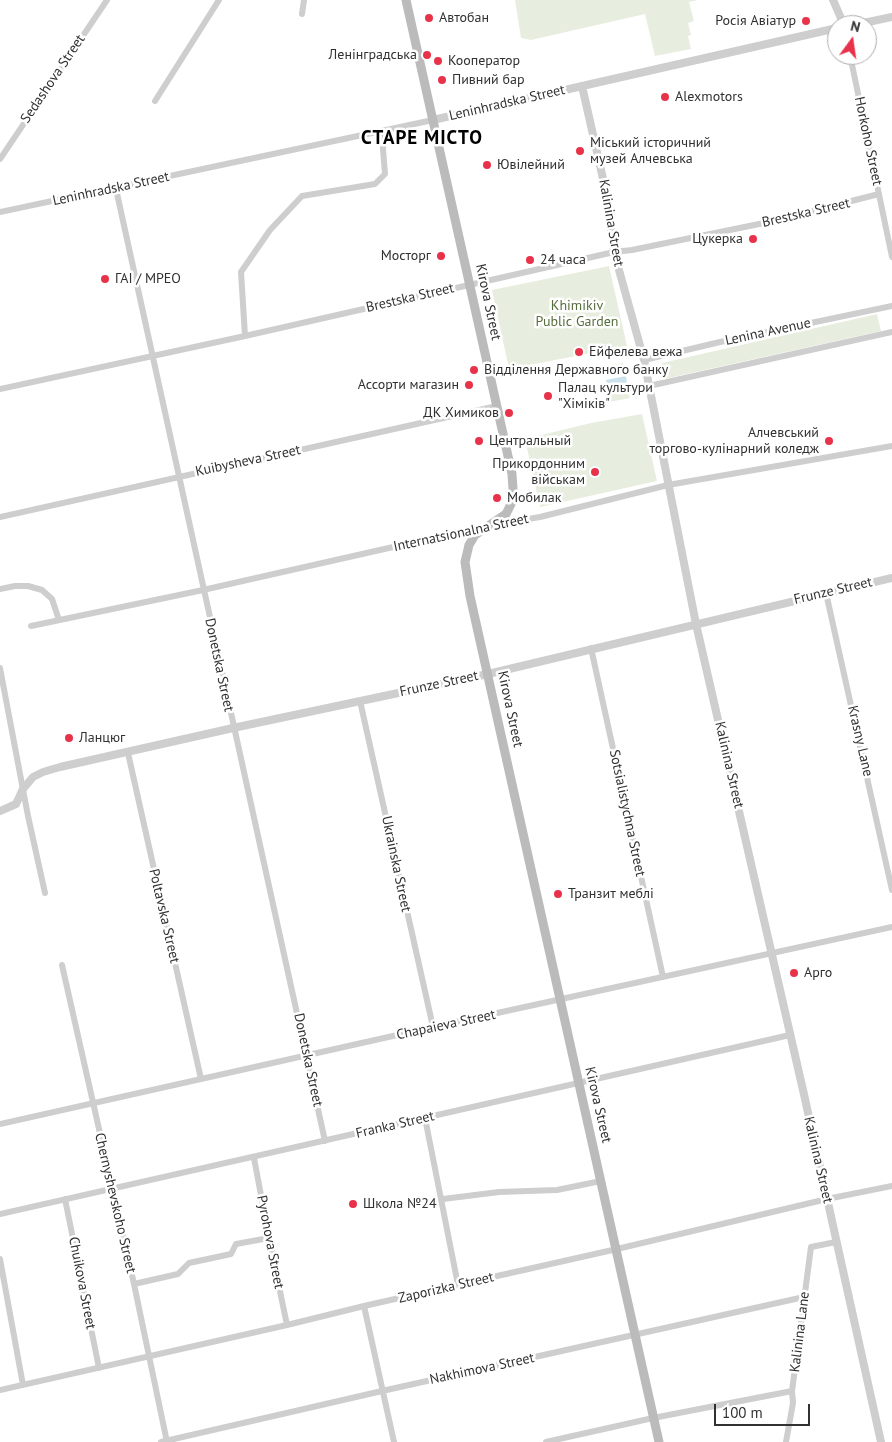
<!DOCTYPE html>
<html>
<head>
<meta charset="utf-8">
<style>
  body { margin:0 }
  #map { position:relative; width:892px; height:1442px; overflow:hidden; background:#fff; font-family:"PT Sans",sans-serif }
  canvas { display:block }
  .north { position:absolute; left:827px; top:15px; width:50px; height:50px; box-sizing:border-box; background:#fff; border:1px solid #adadad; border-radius:50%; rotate:14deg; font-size:14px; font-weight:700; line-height:20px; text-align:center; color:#313131 }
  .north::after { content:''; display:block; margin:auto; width:18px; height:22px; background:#e8324a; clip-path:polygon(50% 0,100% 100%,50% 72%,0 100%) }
  .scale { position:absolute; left:714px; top:1404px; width:96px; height:22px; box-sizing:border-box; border:2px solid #313131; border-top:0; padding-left:6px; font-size:15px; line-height:18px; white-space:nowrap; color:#313131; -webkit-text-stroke:4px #fff; paint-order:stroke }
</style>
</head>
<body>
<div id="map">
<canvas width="892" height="1442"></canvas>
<div class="north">N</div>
<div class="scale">100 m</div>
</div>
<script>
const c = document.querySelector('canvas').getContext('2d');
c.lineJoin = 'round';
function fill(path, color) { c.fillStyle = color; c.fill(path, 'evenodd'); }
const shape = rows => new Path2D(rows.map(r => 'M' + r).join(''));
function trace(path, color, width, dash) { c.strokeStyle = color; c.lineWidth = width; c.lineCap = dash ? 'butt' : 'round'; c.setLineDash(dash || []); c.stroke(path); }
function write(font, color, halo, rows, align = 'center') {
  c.font = font + ' "PT Sans",sans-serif'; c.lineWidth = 5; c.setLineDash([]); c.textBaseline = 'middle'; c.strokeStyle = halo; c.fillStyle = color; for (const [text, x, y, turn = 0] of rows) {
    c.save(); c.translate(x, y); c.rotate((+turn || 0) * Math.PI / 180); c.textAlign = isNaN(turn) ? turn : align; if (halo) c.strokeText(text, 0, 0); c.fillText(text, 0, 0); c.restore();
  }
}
fill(shape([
  [515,0,698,0,689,2,694,21,688,23,691,35,688,36,691,49,655,56,645,14,531,40,521,38],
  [609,266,627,346,509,369,492,290],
  [877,314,881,331,664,379,662,363],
  [623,363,624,370,603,374,601,367],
  [628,390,630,398,609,402,607,395],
  [642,414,657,481,540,507,525,439,591,423]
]), '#e8eedf');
fill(shape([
  [626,376,627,383,607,387,606,380]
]), '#cbe2ed');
trace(shape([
  [302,14,304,0],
  [850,55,892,257],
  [155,101,219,0],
  [0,159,107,0],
  [116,189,325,1141],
  [0,212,433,120],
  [245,336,241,272,270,230,302,196,375,184,385,174,383,149,384,131],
  [644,360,720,342,892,306],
  [649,386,892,332],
  [0,389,245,336,614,252,632,250,764,223,879,194],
  [0,517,497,406],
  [0,589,15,586,28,586,42,590,52,599,59,620],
  [826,593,892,890],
  [31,626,203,590,486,526,540,517,668,485,892,446],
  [591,648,663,977],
  [0,668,28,816,45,893],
  [360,701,433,1027],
  [128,753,201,1079],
  [62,965,134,1284,167,1442],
  [425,1118,458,1285],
  [0,1124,433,1027,892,927],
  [254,1158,269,1238,287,1325],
  [65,1199,99,1368],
  [443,1199,499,1192,557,1190,601,1181],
  [0,1214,790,1035],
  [0,1259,23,1385],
  [134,1284,178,1274,189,1263,231,1254,236,1244,269,1238],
  [364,1306,394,1442],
  [0,1390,287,1325,364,1306,617,1249,827,1199,892,1186],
  [161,1442,382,1391,804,1297],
  [546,1442,653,1418,792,1391],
  [786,1442,793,1403,792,1391,811,1247,836,1242]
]), '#cecece', 6);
trace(shape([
  [833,0,844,25],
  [854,25,892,17],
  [582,86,606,192,614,252,644,360,696,624,803,1090,881,1442],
  [433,120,837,28],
  [0,811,16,804,23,789,33,777,43,772,60,767,233,728,488,674,892,578]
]), '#cecece', 8);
trace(shape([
  [406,0,512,474,513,489,512,502,506,514,475,535,469,545,465,562,470,596,659,1442]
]), '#bbb', 9);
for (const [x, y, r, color] of [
  [429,18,5,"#e8324a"],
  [806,21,5,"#e8324a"],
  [427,55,5,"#e8324a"],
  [438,61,5,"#e8324a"],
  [442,80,5,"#e8324a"],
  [665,97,5,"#e8324a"],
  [580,151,5,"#e8324a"],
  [487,165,5,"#e8324a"],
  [753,239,5,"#e8324a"],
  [441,256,5,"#e8324a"],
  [530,260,5,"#e8324a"],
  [105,279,5,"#e8324a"],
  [579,352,5,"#e8324a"],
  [474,370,5,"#e8324a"],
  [469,385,5,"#e8324a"],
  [548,396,5,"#e8324a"],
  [509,413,5,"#e8324a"],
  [479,441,5,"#e8324a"],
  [829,441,5,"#e8324a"],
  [595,472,5,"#e8324a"],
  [497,498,5,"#e8324a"],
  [69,738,5,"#e8324a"],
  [558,894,5,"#e8324a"],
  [794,973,5,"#e8324a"],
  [353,1204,5,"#e8324a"]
]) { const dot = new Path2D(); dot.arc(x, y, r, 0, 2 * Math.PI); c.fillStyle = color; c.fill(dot); trace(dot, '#fff', 2); }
write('14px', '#313131', '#fff', [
  ["Автобан",439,18],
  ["Росія Авіатур",796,21,"right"],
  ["Ленінградська",417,55,"right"],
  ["Кооператор",448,61],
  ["Пивний бар",452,80],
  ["Alexmotors",675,97],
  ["Міський історичний",590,143],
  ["музей Алчевська",590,159],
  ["Ювілейний",497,165],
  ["Цукерка",743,239,"right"],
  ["Мосторг",431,256,"right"],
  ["24 часа",540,260],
  ["ГАІ / МРЕО",115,279],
  ["Ейфелева вежа",589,352],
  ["Відділення Державного банку",484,370],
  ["Ассорти магазин",459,385,"right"],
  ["Палац культури",558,388],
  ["\"Хіміків\"",558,404],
  ["ДК Химиков",499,413,"right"],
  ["Алчевський",819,433,"right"],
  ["торгово-кулінарний коледж",819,449,"right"],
  ["Центральный",489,441],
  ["Прикордонним",585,464,"right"],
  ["військам",585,480,"right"],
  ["Мобилак",507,498],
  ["Ланцюг",79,738],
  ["Транзит меблі",568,894],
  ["Арго",804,973],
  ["Школа №24",363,1204]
], 'left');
write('14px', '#313131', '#fff', [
  ["Sedashova Street",53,79,-56],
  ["Leninhradska Street",507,103,-13],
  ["Horkoho Street",868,141,78],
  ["Leninhradska Street",111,189,-12],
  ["Brestska Street",806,213,-13],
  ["Kalinina Street",611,223,80],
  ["Brestska Street",410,298,-13],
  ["Kirova Street",488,302,78],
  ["Lenina Avenue",768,332,-12],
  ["Kuibysheva Street",248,461,-12],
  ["Internatsionalna Street",461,533,-12],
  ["Frunze Street",833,591,-13],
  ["Donetska Street",219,665,78],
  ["Frunze Street",439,684,-12],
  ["Kirova Street",510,709,78],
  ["Krasny Lane",860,741,77],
  ["Kalinina Street",729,765,77],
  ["Sotsialistychna Street",627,813,78],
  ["Ukrainska Street",396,864,78],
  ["Poltavska Street",164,916,77],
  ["Chapaieva Street",446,1025,-12],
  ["Donetska Street",308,1060,78],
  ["Kirova Street",598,1105,77],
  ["Franka Street",395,1125,-13],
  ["Kalinina Street",818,1160,77],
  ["Chernyshevskoho Street",115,1203,77],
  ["Pyrohova Street",270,1242,79],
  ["Chuikova Street",82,1283,79],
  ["Zaporizka Street",446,1288,-13],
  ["Kalinina Lane",800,1332,-83],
  ["Nakhimova Street",482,1369,-12]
]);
write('14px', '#566e3d', '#fff', [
  ["Khimikiv",577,306],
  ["Public Garden",577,322]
]);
c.letterSpacing = '1px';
write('bold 19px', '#000', '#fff', [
  ["СТАРЕ МІСТО",422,139]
]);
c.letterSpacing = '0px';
</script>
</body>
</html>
